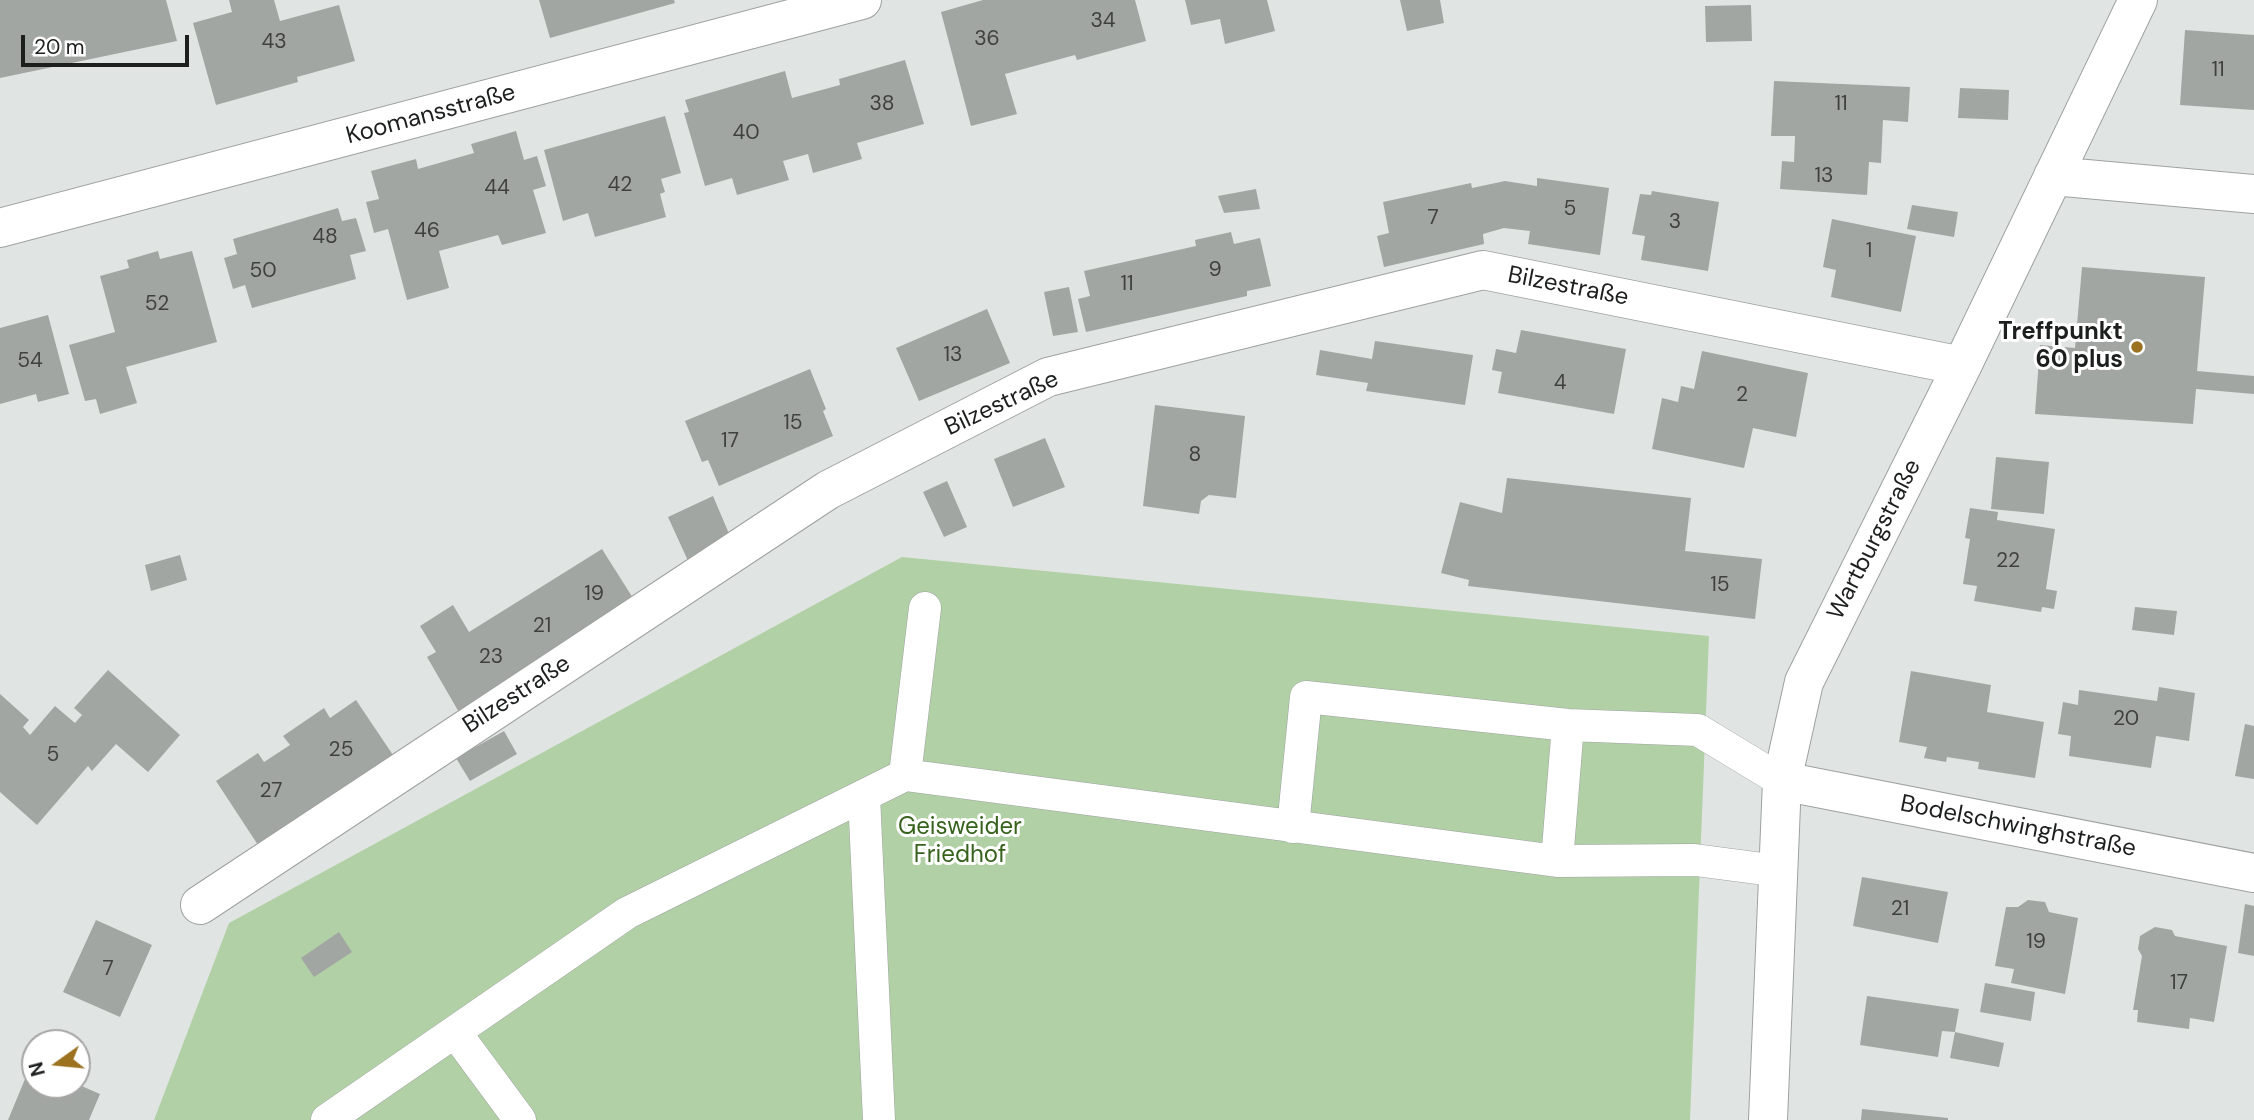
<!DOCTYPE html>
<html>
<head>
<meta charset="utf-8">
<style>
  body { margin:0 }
  #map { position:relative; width:2254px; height:1120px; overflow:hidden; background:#e0e5e3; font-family:"DM Sans",sans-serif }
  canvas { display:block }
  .north { position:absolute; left:21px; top:1029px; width:70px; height:70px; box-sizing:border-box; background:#fff; border:2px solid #a5a5a5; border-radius:50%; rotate:255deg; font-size:19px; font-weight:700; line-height:28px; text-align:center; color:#1d1f1e }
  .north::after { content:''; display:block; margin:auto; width:24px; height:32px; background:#9c7221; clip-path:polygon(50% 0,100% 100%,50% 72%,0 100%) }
  .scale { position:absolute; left:21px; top:35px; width:168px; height:32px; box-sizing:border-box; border:4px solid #1d1f1e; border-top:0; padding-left:9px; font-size:21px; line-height:24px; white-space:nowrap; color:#1d1f1e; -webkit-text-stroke:5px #fff; paint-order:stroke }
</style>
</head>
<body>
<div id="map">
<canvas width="2254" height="1120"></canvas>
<div class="north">N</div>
<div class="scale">20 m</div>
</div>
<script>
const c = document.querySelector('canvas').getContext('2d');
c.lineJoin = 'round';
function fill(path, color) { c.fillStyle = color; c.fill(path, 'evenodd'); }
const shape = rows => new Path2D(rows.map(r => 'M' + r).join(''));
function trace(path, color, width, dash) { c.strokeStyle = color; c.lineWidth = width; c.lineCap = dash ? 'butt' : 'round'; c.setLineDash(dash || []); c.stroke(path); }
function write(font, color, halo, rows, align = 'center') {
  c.font = font + ' "DM Sans",sans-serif'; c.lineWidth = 6; c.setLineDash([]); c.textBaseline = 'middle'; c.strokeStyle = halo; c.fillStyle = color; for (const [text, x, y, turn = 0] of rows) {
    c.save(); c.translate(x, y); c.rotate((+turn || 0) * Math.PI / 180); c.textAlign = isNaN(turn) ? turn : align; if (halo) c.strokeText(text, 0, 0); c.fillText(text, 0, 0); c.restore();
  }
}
fill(shape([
  [902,557,1709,636,1690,1120,154,1120,229,923]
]), '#b2d0a5');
fill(shape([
  [0,0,166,0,177,41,0,78],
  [229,0,274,0,280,21,339,5,355,61,297,77,298,82,216,105,193,23,232,12],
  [539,0,674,0,675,3,550,38],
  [983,0,1135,0,1146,41,1077,60,1075,55,1005,74,1017,114,971,126,941,12],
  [1185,0,1267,0,1275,31,1225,44,1220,19,1191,25],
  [1400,0,1440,0,1444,23,1407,31],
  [1751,5,1752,41,1706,42,1705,6],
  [2185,30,2254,35,2254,110,2180,105],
  [905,60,924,124,857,143,862,159,813,173,808,154,783,161,789,180,737,195,732,178,705,186,684,113,689,112,685,100,785,71,792,98,840,85,839,79],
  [1774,81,1910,87,1908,122,1883,120,1881,163,1869,162,1867,195,1780,189,1782,161,1794,162,1795,136,1771,136],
  [1960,88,2009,90,2008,120,1958,118],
  [665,116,681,173,661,179,665,192,660,194,666,217,595,237,588,213,563,221,544,150],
  [516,131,524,160,537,156,546,186,533,190,546,233,502,245,498,235,439,251,449,288,407,300,388,229,374,233,366,202,379,199,371,171,416,159,418,169,474,153,471,144],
  [1537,178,1609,188,1600,255,1528,244,1530,231,1504,228,1483,234,1484,244,1384,267,1377,236,1389,233,1383,202,1471,183,1472,188,1505,181,1537,186],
  [1256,189,1260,209,1224,213,1218,196],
  [1652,191,1719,202,1708,271,1641,260,1645,236,1632,234,1640,194,1651,195],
  [1912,205,1958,212,1954,237,1907,229],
  [338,208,342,221,356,218,366,251,350,255,356,279,252,308,245,285,233,289,224,258,237,254,233,239],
  [1832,219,1916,236,1901,312,1831,297,1836,270,1823,267],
  [1231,232,1234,244,1260,238,1271,286,1247,291,1247,296,1086,332,1078,299,1090,296,1084,271,1196,246,1195,240],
  [158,251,160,259,192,251,217,342,126,367,137,403,100,414,96,399,85,401,69,345,115,332,100,276,129,268,127,260],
  [2082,267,2205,277,2197,371,2254,376,2254,394,2196,389,2193,424,2035,414,2040,345,2075,348],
  [1069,287,1078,332,1053,336,1044,292],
  [987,309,1010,363,919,401,896,348],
  [48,315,69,394,38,402,36,394,0,404,0,328],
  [1521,330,1626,349,1614,414,1498,393,1502,372,1492,370,1496,349,1516,353],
  [1375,341,1473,355,1465,405,1366,391,1368,383,1316,375,1320,350,1372,359],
  [1702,351,1808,373,1796,437,1753,428,1744,468,1652,449,1662,398,1678,402,1681,386,1694,389],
  [810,369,826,409,823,411,833,436,719,486,708,460,702,462,685,421],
  [1155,405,1245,416,1236,498,1209,495,1201,501,1199,514,1143,506],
  [1045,438,1065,487,1013,507,994,459],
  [1996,457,2049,462,2044,514,1991,509],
  [1507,478,1691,498,1685,551,1762,559,1755,619,1468,586,1469,580,1441,573,1460,502,1502,513],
  [947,481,967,527,944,537,923,492],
  [713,496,733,543,689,563,668,517],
  [1970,508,1998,512,1997,520,2055,529,2046,589,2057,591,2054,609,2042,607,2041,612,1974,601,1977,586,1963,584,1970,539,1965,538],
  [602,549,638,606,460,714,427,657,436,652,420,626,453,605,469,632],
  [180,555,187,580,151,591,145,565],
  [2135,607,2177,611,2174,635,2132,630],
  [108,670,180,735,148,772,116,744,92,771,88,766,37,825,0,792,0,694,29,720,23,727,30,735,55,706,75,723,82,715,74,708],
  [1911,671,1991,685,1987,712,2044,722,2035,778,1978,769,1979,762,1947,757,1946,762,1924,758,1927,747,1899,742],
  [2159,687,2195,693,2189,741,2156,736,2151,768,2069,756,2071,736,2058,734,2063,702,2078,705,2079,690,2157,701],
  [356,700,393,755,258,845,216,781,258,753,264,762,290,745,283,736,324,708,330,718],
  [2245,724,2254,726,2254,779,2235,776],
  [504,731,517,754,470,781,456,758],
  [1862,877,1948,892,1938,943,1853,926],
  [2028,900,2045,902,2049,912,2078,918,2065,994,2011,983,2014,969,1995,966,2006,907,2018,907],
  [2245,904,2254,906,2254,956,2238,953],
  [96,920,152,945,120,1017,63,992],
  [2155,927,2172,930,2175,936,2227,946,2214,1022,2190,1018,2189,1029,2137,1022,2138,1010,2133,1010,2142,956,2138,949,2140,936],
  [339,932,352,952,314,977,301,958],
  [1985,983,2035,992,2031,1021,1980,1012],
  [1867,996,1959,1009,1955,1032,1942,1031,1938,1057,1860,1045],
  [1955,1032,2004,1043,1999,1067,1950,1058],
  [35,1046,35,1085,77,1084,100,1094,89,1120,8,1120,30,1067,27,1065],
  [77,1054,87,1058,77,1082],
  [1862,1109,1948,1118,1948,1120,1861,1120]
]), '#a2a6a3');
const lane = shape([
  [905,775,925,608],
  [864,796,879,1120],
  [1293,827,1306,697,1568,725,1698,730,1782,781],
  [1557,861,1568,725],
  [455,1032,520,1120],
  [327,1120,627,913,905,775,1557,861,1695,860,1779,871]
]);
const street = shape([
  [2053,176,2254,194],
  [0,228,862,0],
  [1782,781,2254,873],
  [200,905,828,490,1048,377,1483,270,1962,366],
  [1768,1120,1782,781,1804,682,1962,366,2138,0]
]);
trace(lane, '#9da2a0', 33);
trace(street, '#9da2a0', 40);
trace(lane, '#fff', 32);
trace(street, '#fff', 38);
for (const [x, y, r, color] of [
  [2137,347,7,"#9c7221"]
]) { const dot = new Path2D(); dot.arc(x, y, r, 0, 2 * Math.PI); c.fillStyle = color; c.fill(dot); trace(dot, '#fff', 2.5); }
write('21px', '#3e413f', null, [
  ["34",1103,21],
  ["36",987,39],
  ["43",274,42],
  ["11",2218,70],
  ["38",882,104],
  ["11",1841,104],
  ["40",746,133],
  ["13",1824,176],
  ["42",620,185],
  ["44",497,188],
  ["5",1570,209],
  ["7",1433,218],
  ["3",1675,222],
  ["46",427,231],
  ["48",325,237],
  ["1",1869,251],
  ["9",1215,270],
  ["50",263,271],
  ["11",1127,284],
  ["52",157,304],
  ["13",953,355],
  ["54",30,361],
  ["4",1560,383],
  ["2",1742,395],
  ["15",793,423],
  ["17",730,441],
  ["8",1195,455],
  ["22",2008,561],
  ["15",1720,585],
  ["19",594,594],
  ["21",542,626],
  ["23",491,657],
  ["20",2126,719],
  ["25",341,750],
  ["5",53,755],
  ["27",271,791],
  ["21",1900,909],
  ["19",2036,942],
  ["7",108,969],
  ["17",2179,983]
]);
write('24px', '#1d1f1e', '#fff', [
  ["Koomansstraße",431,115,-15],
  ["Bilzestraße",1568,287,11],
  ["Bilzestraße",1002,404,-25],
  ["Wartburgstraße",1875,540,-63],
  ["Bilzestraße",517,695,-33],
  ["Bodelschwinghstraße",2018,827,11]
]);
write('bold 24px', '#1d1f1e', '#fff', [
  ["Treffpunkt",2123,333],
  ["60 plus",2123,361]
], 'right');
write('24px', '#36621c', '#fff', [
  ["Geisweider",960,828],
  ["Friedhof",960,856]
]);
</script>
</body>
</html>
